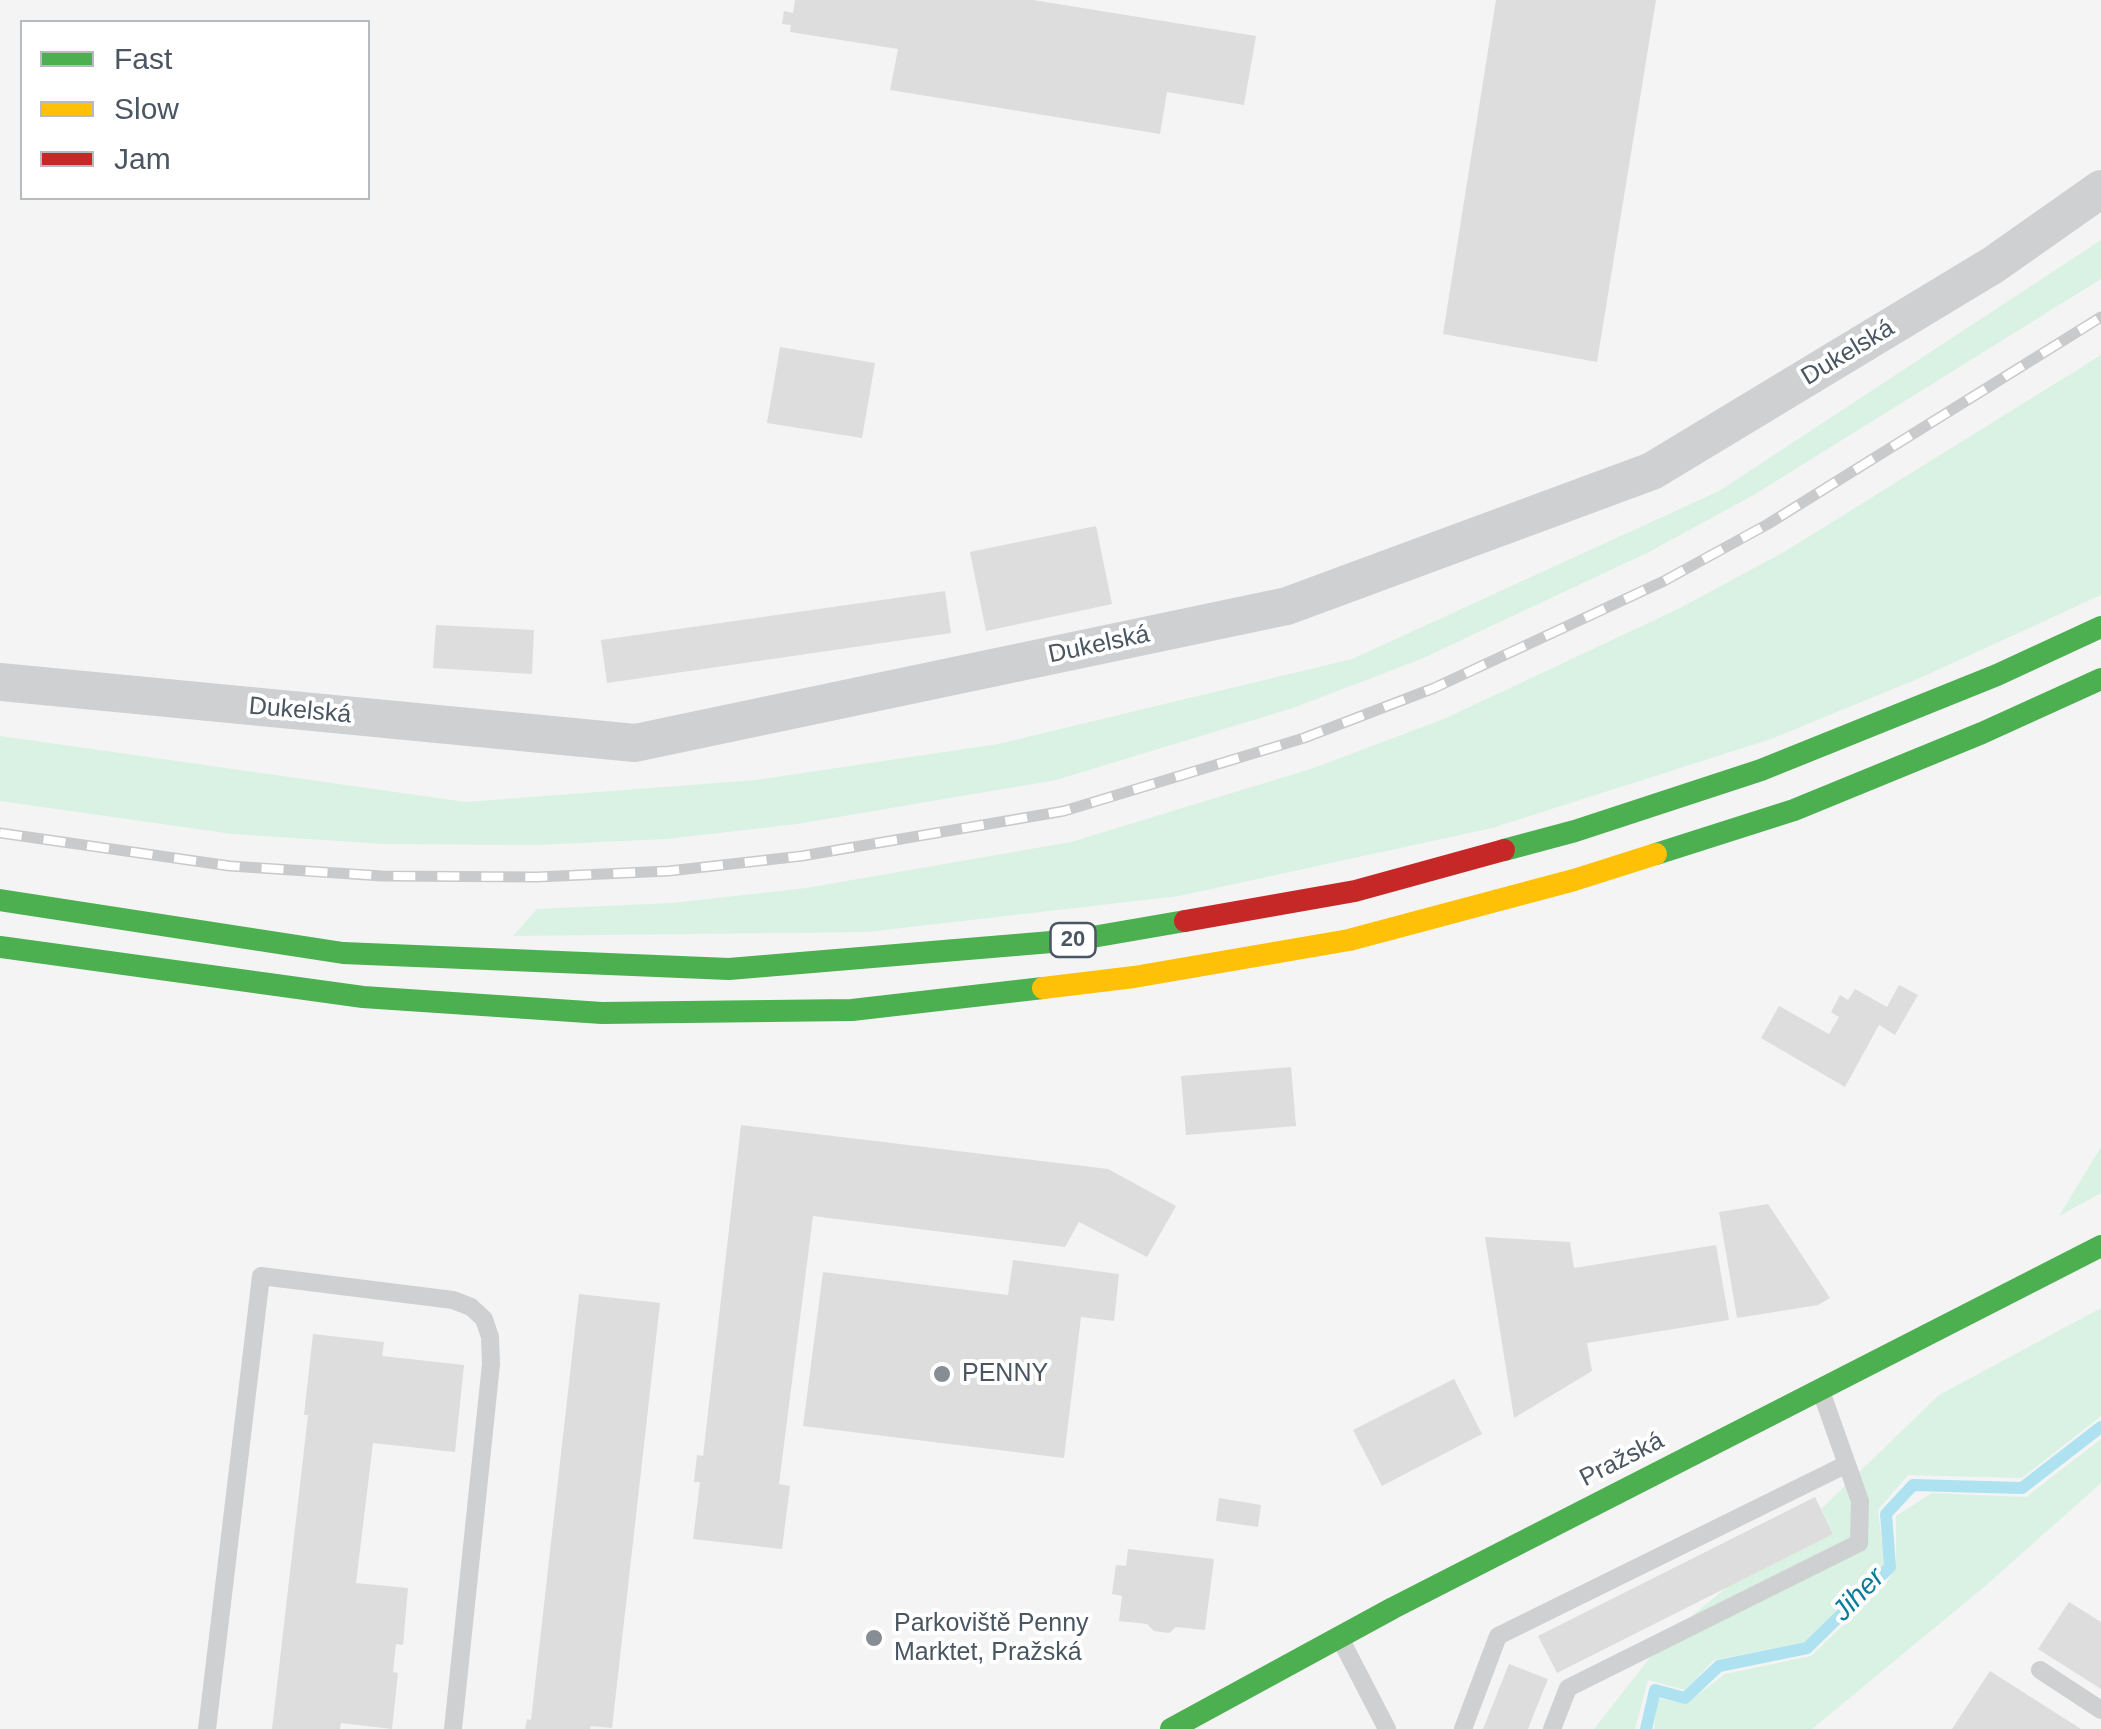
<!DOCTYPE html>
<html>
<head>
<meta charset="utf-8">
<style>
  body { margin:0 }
  #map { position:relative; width:2101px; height:1729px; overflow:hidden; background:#f4f4f4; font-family:Arial,sans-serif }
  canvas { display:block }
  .legend { position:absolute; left:20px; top:20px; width:350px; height:180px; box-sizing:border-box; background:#fff; border:2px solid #b7bbc0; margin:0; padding:12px 18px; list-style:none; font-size:30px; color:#4a5661 }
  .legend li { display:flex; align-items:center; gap:20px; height:50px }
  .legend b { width:50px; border:2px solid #b7bbc0 }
</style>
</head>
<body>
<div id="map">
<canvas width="2101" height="1729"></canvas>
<ul class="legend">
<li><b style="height:12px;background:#4caf50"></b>Fast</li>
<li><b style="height:12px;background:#ffc107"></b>Slow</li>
<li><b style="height:12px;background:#c62828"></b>Jam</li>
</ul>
</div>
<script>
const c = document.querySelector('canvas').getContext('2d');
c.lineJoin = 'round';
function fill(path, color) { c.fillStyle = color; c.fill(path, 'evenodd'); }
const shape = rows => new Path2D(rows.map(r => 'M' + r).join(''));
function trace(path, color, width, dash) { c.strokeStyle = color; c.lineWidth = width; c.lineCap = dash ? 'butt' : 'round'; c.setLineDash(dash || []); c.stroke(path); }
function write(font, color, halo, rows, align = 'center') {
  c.font = font + ' Arial,sans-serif'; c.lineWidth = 8; c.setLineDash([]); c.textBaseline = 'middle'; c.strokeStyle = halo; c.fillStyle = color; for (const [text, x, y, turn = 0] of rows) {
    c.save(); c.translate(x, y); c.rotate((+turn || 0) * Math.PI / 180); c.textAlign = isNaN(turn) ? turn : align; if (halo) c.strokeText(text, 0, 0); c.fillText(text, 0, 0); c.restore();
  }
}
fill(shape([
  [2101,240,2101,279,1752,496,1649,552,1421,659,1293,708,1056,780,797,824,667,839,537,845,383,844,233,834,0,801,0,736,466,802,756,780,998,744,1352,659,1719,491],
  [2101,355,2101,595,1920,678,1771,739,1492,828,1179,896,867,932,513,936,537,909,672,903,806,888,1071,842,1314,768,1446,718,1678,609,1784,552],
  [2101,1147,2101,1193,2059,1216],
  [2101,1308,2101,1416,2022,1478,1908,1475,1878,1510,1884,1564,1806,1642,1714,1660,1685,1690,1648,1680,1635,1729,1594,1729,1667,1636,1731,1584,1833,1533,1821,1509,1939,1395],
  [2101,1439,2101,1483,1984,1587,1812,1729,1654,1729,1657,1698,1685,1704,1725,1674,1811,1656,1886,1584,1896,1566,1896,1516,1932,1493,2026,1497]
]), '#d9f2e3');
trace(shape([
  [1646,1729,1655,1690,1685,1698,1719,1666,1807,1648,1890,1567,1886,1514,1913,1485,2022,1488,2101,1427]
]), '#aee2f0', 12);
fill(shape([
  [795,0,1033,0,1256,36,1244,105,1167,92,1160,134,890,90,898,49,790,32,791,25,782,24,784,11,793,13],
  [1496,0,1656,0,1597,362,1443,334],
  [780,347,875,363,862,438,767,423],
  [1096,526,1112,604,986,631,970,552],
  [945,591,951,633,607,683,601,640],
  [436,625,534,630,532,674,433,668],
  [1899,985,1918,995,1895,1035,1879,1025,1845,1087,1761,1038,1779,1006,1829,1034,1839,1017,1831,1012,1840,995,1848,1000,1855,989,1887,1007],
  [1291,1067,1296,1126,1186,1135,1181,1076],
  [741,1125,1108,1169,1176,1206,1147,1257,1079,1222,1065,1247,813,1216,779,1484,790,1486,782,1549,693,1539,700,1482,694,1482,697,1455,703,1456],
  [1768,1204,1830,1298,1818,1305,1737,1318,1719,1212],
  [1485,1237,1570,1242,1574,1268,1716,1245,1729,1320,1587,1343,1592,1371,1514,1418],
  [1013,1260,1119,1274,1114,1321,1081,1317,1064,1458,803,1426,823,1272,1008,1295],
  [579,1294,660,1303,612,1728,591,1726,590,1729,525,1729,527,1719,531,1720],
  [313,1334,384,1342,382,1356,464,1365,455,1452,373,1443,356,1583,408,1588,403,1645,396,1644,393,1672,398,1673,392,1729,341,1723,340,1729,272,1729,308,1415,304,1415],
  [1454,1379,1482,1434,1382,1486,1353,1430],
  [1815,1497,1833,1534,1557,1673,1538,1636],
  [1219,1498,1261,1505,1258,1527,1216,1521],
  [1128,1549,1214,1559,1205,1630,1176,1627,1169,1633,1154,1631,1147,1624,1119,1621,1122,1596,1112,1594,1116,1565,1126,1566],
  [2069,1602,2101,1622,2101,1689,2038,1649],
  [1509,1664,1548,1679,1533,1716,1528,1729,1483,1729],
  [1990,1671,2081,1729,1952,1729]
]), '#ddddde');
trace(shape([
  [1342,1642,1387,1729],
  [2040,1670,2101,1710],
  [207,1729,261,1276,453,1300,471,1307,484,1319,490,1337,491,1364,453,1729],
  [1463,1729,1498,1636,1847,1464],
  [1552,1729,1568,1688,1859,1543,1860,1501,1822,1394]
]), '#ced0d2', 18);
trace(shape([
  [0,682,635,743,1287,606,1652,471,1993,265,2101,189]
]), '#ced0d2', 38);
trace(shape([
  [1504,850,1575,831,1761,770,1997,675,2101,627],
  [1656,854,1794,810,1982,733,2101,679],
  [0,900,343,953,729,969,1075,940,1185,921],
  [0,947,363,997,602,1013,852,1010,1043,988],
  [1171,1729,1393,1608,2101,1246]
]), '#4caf50', 22);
trace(shape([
  [1043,988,1134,977,1349,940,1574,880,1656,854]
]), '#ffc107', 22);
trace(shape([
  [1185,921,1355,891,1504,850]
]), '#c62828', 22);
const rail = shape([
  [0,833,230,866,382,876,537,877,669,871,802,856,1064,811,1304,738,1434,688,1664,581,1768,524,2101,317]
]);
trace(rail, '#c9cacc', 11);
trace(rail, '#fff', 8, [22]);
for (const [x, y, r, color] of [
  [942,1374,10,"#868d94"],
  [874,1638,10,"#868d94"]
]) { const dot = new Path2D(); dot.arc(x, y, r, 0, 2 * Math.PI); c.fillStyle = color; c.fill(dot); trace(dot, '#fff', 4); }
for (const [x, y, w] of [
  [1073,940,45]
]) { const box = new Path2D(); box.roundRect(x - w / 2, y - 17, w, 34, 8); c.fillStyle = '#fff'; c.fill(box); trace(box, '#4a5661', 2.5); }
write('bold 22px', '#4a5661', null, [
  ["20",1073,940]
]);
write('25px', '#4a5661', '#fff', [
  ["Dukelská",1848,353,-31],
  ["Dukelská",1099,645,-12],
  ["Dukelská",300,711,5],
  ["Pražská",1622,1460,-27]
]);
write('25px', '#4a5661', '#fff', [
  ["PENNY",962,1374],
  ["Parkoviště Penny",894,1624],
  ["Marktet, Pražská",894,1653]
], 'left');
write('italic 28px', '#0c7c9b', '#fff', [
  ["Jiher",1859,1595,-46]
]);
</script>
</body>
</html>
